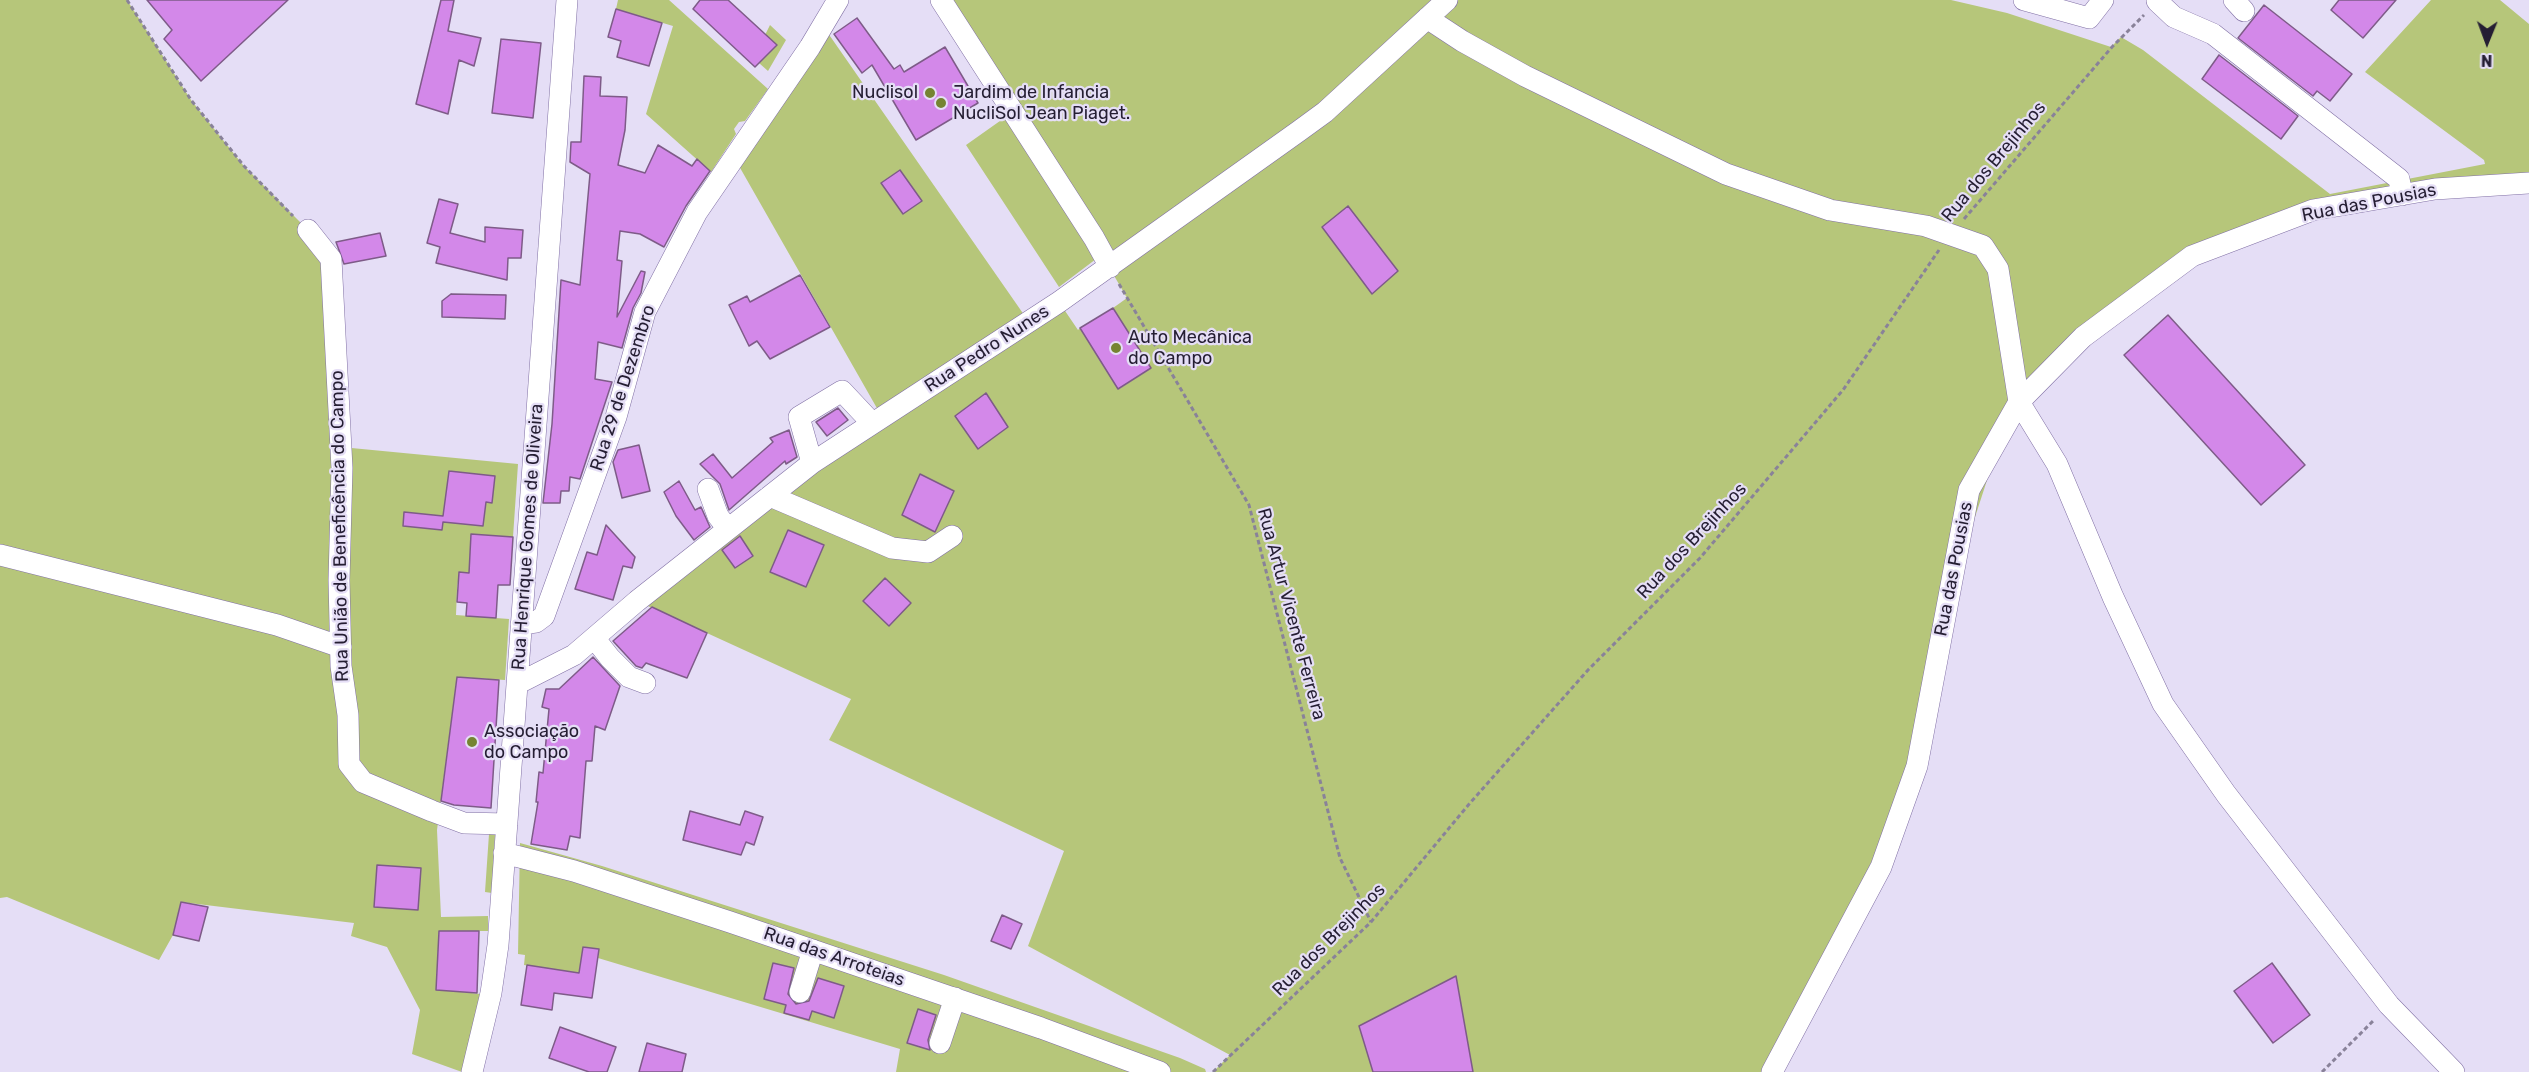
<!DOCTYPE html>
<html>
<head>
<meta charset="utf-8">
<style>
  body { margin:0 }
  #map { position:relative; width:2529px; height:1072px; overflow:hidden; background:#e5def6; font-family:Rubik,sans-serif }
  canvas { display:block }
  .north { position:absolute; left:2457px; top:12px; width:60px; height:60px; -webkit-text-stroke:4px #e5def6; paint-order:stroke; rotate:181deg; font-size:16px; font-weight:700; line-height:24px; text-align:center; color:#251e33 }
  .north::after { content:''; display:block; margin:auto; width:21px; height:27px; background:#251e33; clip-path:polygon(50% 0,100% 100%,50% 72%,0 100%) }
</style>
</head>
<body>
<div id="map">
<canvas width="2529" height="1072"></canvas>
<div class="north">N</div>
</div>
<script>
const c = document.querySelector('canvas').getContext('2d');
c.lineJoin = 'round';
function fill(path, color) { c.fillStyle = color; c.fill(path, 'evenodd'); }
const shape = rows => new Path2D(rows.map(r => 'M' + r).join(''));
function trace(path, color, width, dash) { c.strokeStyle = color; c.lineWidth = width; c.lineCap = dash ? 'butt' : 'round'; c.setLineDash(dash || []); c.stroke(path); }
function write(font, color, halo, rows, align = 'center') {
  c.font = font + ' Rubik,sans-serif'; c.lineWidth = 4.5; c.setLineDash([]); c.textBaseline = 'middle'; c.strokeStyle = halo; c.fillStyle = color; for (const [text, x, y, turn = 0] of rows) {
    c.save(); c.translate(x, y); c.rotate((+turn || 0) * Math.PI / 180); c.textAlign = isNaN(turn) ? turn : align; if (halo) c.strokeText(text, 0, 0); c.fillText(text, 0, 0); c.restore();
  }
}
fill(shape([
  [0,0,127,0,191,100,243,165,308,230,331,259,341,447,518,464,513,537,471,534,469,573,459,572,457,590,456,615,509,619,505,680,457,677,437,830,441,917,488,916,488,931,439,931,436,989,480,994,462,1072,412,1054,420,1010,387,947,351,936,354,923,181,902,173,935,159,960,7,897,0,898,0,556,335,643,0,553],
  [618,0,669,0,768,89,745,121,739,122,734,129,736,134,711,172,646,114,673,26,616,9],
  [942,0,1951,0,2007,13,2111,47,2121,37,2143,50,2330,194,2485,164,2484,160,2365,72,2431,0,2500,0,2529,24,2529,183,2313,210,2192,256,2083,337,2004,428,1949,597,1917,766,1772,1072,1213,1072,1230,1055,1028,946,1064,851,829,740,851,699,637,601,882,417,735,159,823,26,1029,322,1059,302,1078,330,1080,328,1119,389,1151,368,1113,308,1127,298,1109,267],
  [770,25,786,40,768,71,759,63,776,46,765,35],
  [1007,116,1096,259,1059,287,966,145],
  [489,834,495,835,492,893,485,892],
  [520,843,602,866,944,975,1180,1058,1205,1069,1206,1072,896,1072,900,1049,598,958,599,949,583,947,579,973,524,965,525,955,518,954]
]), '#b6c67a');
const building = shape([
  [147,0,288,0,201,81,164,39,172,30,147,0],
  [441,0,454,0,448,31,481,38,474,66,459,60,448,114,416,104,441,0],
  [700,0,728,0,777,45,755,67,693,9,700,0],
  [2339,0,2396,0,2363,38,2331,10,2339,0],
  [2264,5,2352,74,2330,101,2317,91,2313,96,2238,38,2264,5],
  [616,9,662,23,649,66,617,57,621,41,608,37,616,9],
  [857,18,894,69,900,65,904,72,945,47,978,103,916,140,872,65,862,73,834,34,857,18],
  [501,39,541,43,533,118,492,113,501,39],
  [2219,55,2298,116,2281,139,2202,79,2219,55],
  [584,76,601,77,600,96,627,97,625,130,618,165,645,173,658,145,692,166,697,159,710,171,686,206,664,247,640,234,620,231,617,260,622,261,617,317,641,271,645,272,641,293,633,308,622,348,598,342,595,379,612,382,580,479,570,477,569,491,561,491,560,503,543,503,552,424,561,280,580,285,590,174,570,162,571,142,581,142,584,76],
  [900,170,922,201,903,214,881,183,900,170],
  [439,199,458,204,450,233,485,242,485,227,523,230,521,258,508,258,507,280,436,263,440,247,427,243,439,199],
  [1348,206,1398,271,1372,294,1322,227,1348,206],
  [380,233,386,256,344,264,336,242,380,233],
  [800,275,830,327,770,359,757,341,749,346,729,305,747,296,750,302,800,275],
  [451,294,506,295,505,319,442,317,442,301,451,294],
  [1113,308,1151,368,1118,389,1080,328,1113,308],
  [2168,315,2305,465,2261,505,2124,355,2168,315],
  [986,393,1008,427,978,449,955,416,986,393],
  [838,408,848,420,827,436,816,422,838,408],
  [789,430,797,457,786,464,785,461,729,510,720,484,700,464,713,454,732,478,773,442,770,438,789,430],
  [639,445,650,491,622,498,613,462,618,450,639,445],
  [449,471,495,476,492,503,486,502,483,526,443,522,442,530,403,526,404,512,443,516,449,471],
  [920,474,954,491,935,532,902,515,920,474],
  [679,481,695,510,701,507,710,527,694,540,676,516,664,492,679,481],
  [606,525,635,557,632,568,623,566,613,600,575,589,587,552,597,555,606,525],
  [788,530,824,545,806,587,770,572,788,530],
  [471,534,513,537,510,585,498,585,496,618,466,616,467,603,457,602,459,572,469,573,471,534],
  [740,536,753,556,735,568,722,550,740,536],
  [885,578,911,603,889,626,863,601,885,578],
  [652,607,707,633,687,678,646,663,642,668,636,666,613,641,652,607],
  [593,657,620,686,605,730,595,726,592,761,586,761,580,838,570,836,567,850,531,844,538,802,536,802,539,772,543,773,549,709,542,707,546,689,559,689,593,657],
  [457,677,499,680,491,808,454,805,441,801,457,677],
  [690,811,740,825,745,811,763,817,754,845,746,842,741,855,683,840,690,811],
  [377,865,421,868,418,910,374,907,377,865],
  [181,902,208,907,199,941,173,935,181,902],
  [1002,915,1022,924,1011,949,991,941,1002,915],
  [439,931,479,931,477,993,436,990,439,931],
  [583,947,599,949,592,998,554,993,552,1010,521,1005,527,965,579,973,583,947],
  [773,963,794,968,788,994,796,1004,809,1001,818,978,844,986,834,1018,812,1011,809,1020,784,1013,786,1005,764,999,773,963],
  [2272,963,2310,1015,2273,1043,2234,991,2272,963],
  [1456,976,1473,1072,1373,1072,1359,1026,1456,976],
  [918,1009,936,1015,928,1040,930,1050,907,1043,918,1009],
  [560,1027,616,1047,607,1072,589,1072,549,1058,560,1027],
  [647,1043,686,1054,682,1072,639,1072,647,1043]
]);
fill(building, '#d388e9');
trace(building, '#7e5b88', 1.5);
const minor = shape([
  [941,0,1094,238,1110,267],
  [2024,0,2089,18,2103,0],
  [2234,0,2244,11],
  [2157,1,2174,17,2213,34,2399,179,2402,195],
  [1427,18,1462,41,1525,76,1726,174,1830,210,1926,226,1983,246,1998,269,2019,402,2057,464,2113,597,2163,704,2226,794,2389,1005,2454,1072],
  [308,230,331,259,342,468,339,580,341,666,348,715,349,764,363,782,432,811,464,823,507,824],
  [812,463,799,417,842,391,872,423],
  [708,489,718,516,728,529],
  [770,496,892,548,928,552,952,536],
  [0,555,277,625,341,647],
  [521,624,536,622,544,616,616,417,645,312,697,212,810,47,838,0],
  [595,639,610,658,629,677,645,683],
  [517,684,574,655,637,601,812,463,1059,302,1299,131,1325,112,1447,0],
  [504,853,574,871,730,922,1041,1028,1160,1072],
  [800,992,813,950],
  [940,1043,955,998],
  [472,1072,491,993,498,945,567,0],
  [1772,1072,1881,867,1917,766,1969,490,2019,402,2083,337,2192,256,2313,210,2435,189,2529,183]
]);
trace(minor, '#8170a5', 22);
trace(shape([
  [127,0,191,100,244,166,293,216],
  [1964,219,2112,47,2144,15],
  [1119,284,1249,505,1340,858,1371,922],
  [1213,1072,1371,922,1470,803,1588,670,1700,558,1843,390,1939,250],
  [2322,1072,2375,1019]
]), '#898299', 3, [4.5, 3]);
trace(minor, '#fff', 21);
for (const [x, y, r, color] of [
  [930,93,6,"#758432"],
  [941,103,6,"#758432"],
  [1116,348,6,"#758432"],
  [472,742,6,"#758432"]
]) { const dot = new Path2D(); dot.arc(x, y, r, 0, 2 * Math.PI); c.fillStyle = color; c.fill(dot); trace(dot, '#e5def6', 2); }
write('18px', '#251e33', '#e5def6', [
  ["Nuclisol",918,93,"right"],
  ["Jardim de Infancia",953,93],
  ["NucliSol Jean Piaget.",953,114],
  ["Auto Mecânica",1128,338],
  ["do Campo",1128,359],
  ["Associação",484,732],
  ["do Campo",484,753]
], 'left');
write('18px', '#251e33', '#e5def6', [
  ["Rua dos Brejinhos",1994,162,-50],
  ["Rua das Pousias",2369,203,-11],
  ["Rua Pedro Nunes",987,349,-33],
  ["Rua 29 de Dezembro",623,388,-72],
  ["Rua União de Beneficência do Campo",340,526,-91],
  ["Rua Henrique Gomes de Oliveira",528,537,-86],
  ["Rua dos Brejinhos",1692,541,-47],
  ["Rua das Pousias",1954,569,-79],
  ["Rua Artur Vicente Ferreira",1291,614,75],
  ["Rua dos Brejinhos",1329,940,-45],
  ["Rua das Arroteias",834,957,19]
]);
</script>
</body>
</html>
